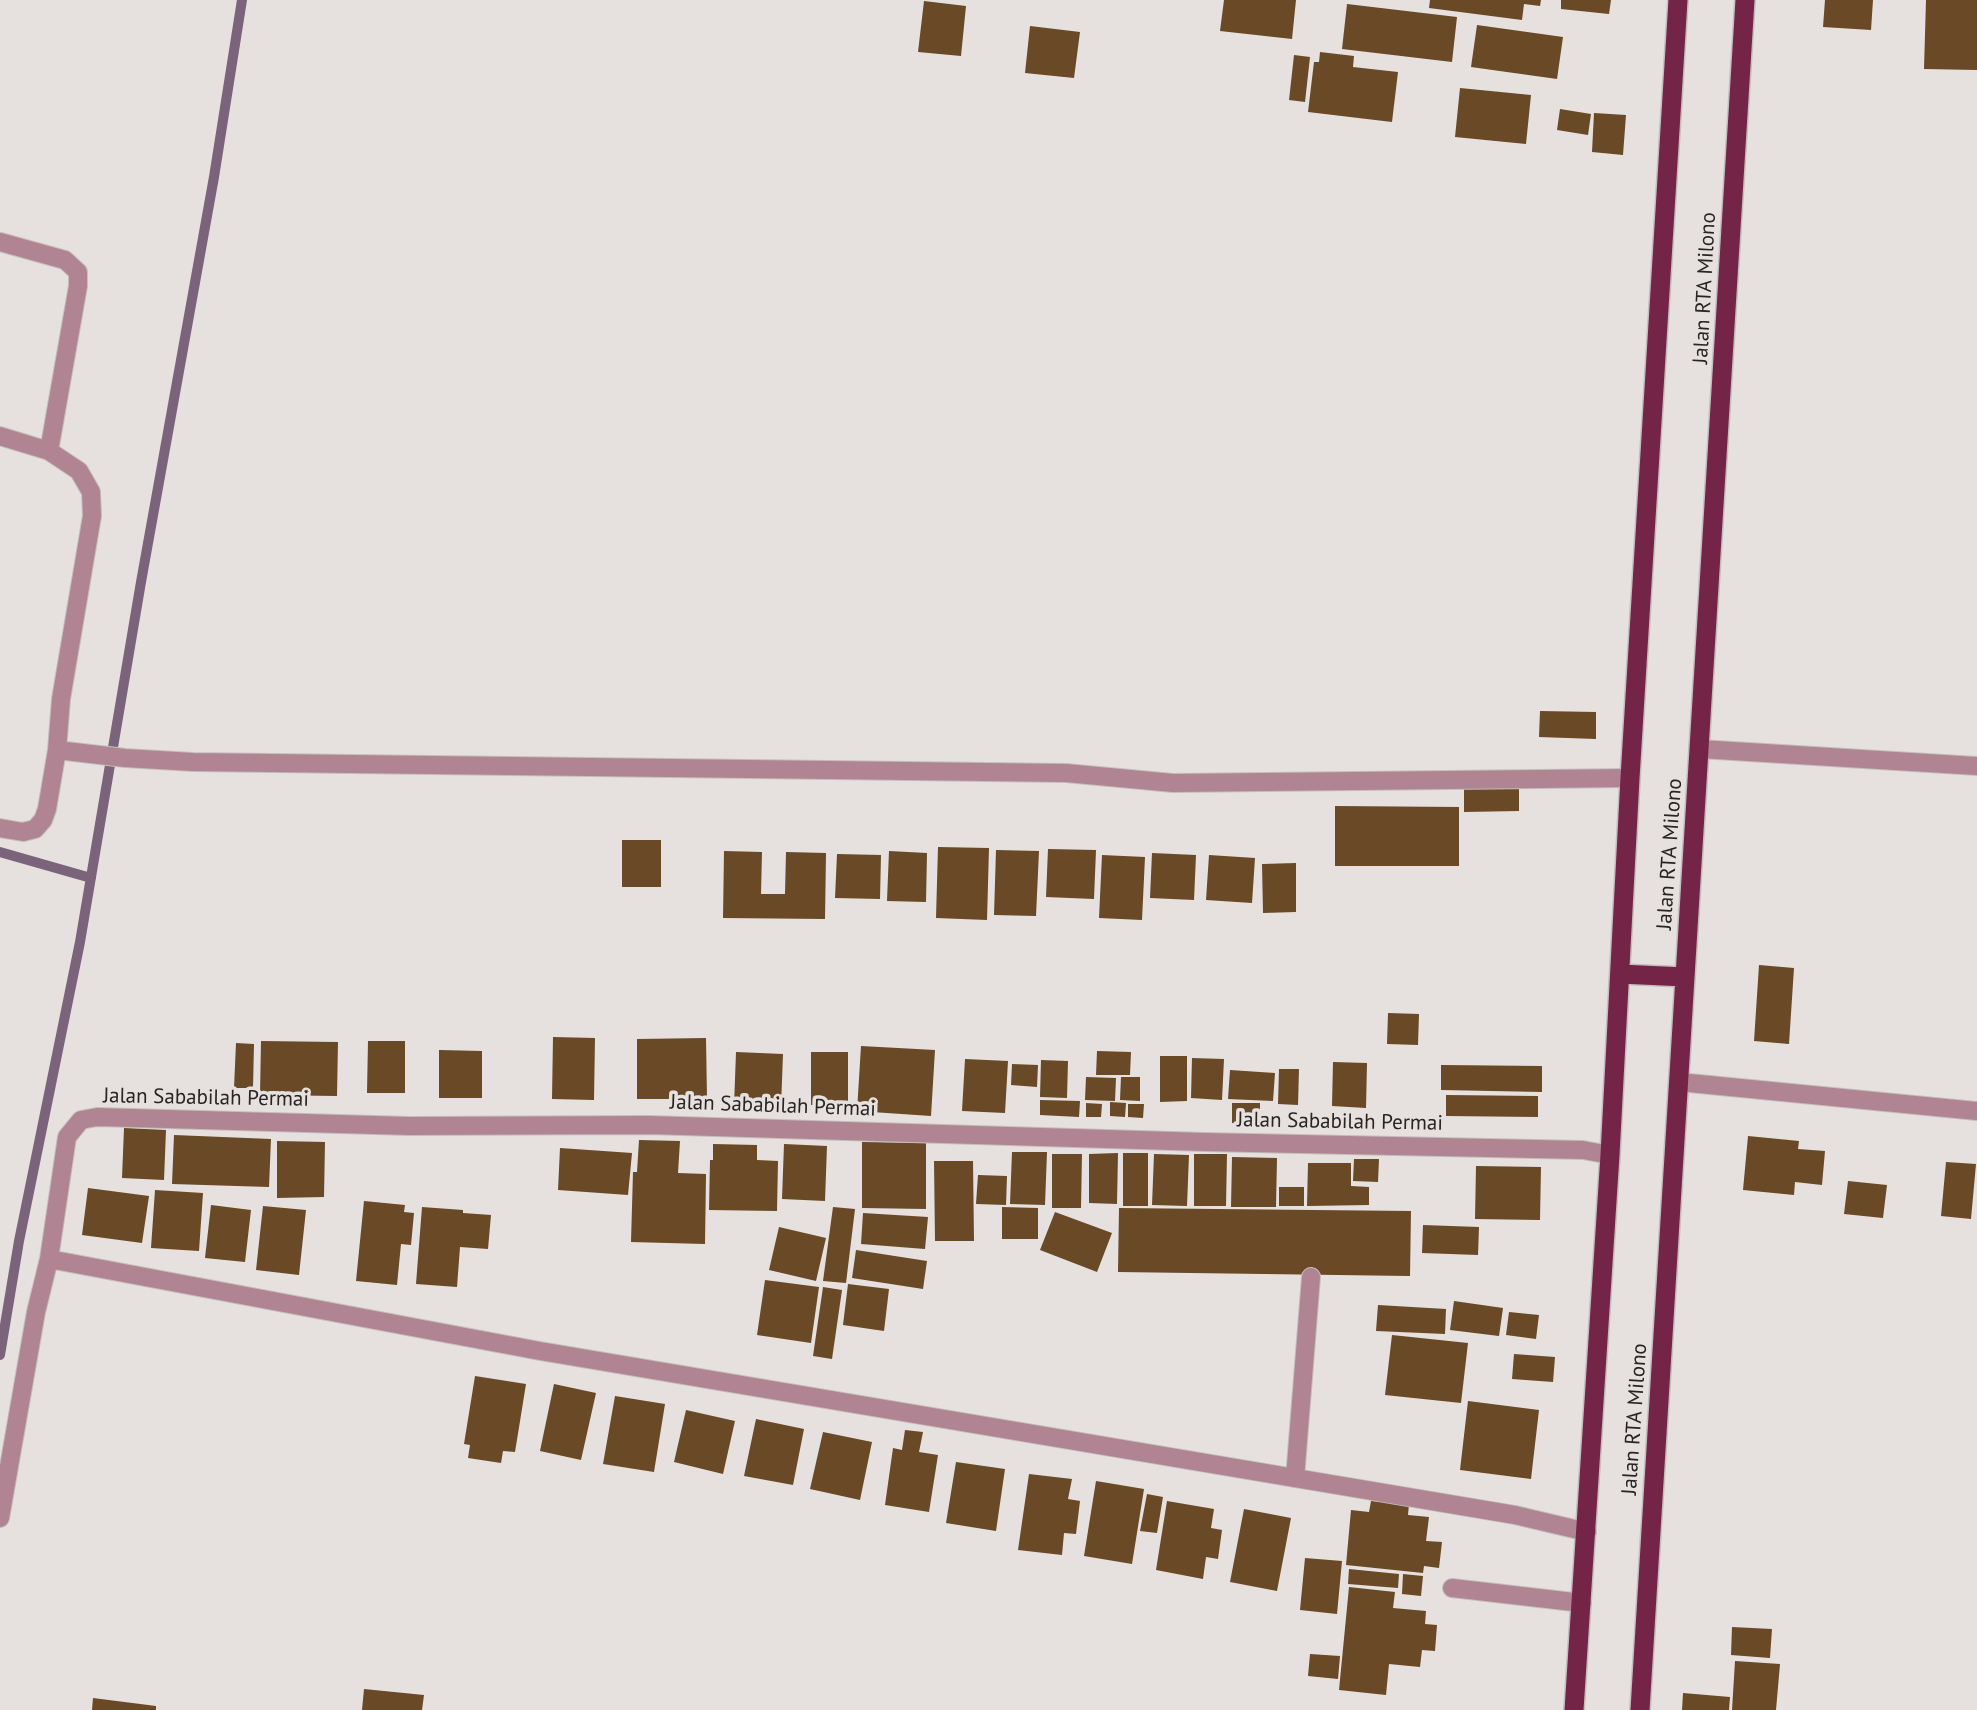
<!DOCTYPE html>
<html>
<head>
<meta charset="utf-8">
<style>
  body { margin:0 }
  canvas { display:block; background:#e6e0de }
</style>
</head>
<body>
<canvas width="1977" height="1710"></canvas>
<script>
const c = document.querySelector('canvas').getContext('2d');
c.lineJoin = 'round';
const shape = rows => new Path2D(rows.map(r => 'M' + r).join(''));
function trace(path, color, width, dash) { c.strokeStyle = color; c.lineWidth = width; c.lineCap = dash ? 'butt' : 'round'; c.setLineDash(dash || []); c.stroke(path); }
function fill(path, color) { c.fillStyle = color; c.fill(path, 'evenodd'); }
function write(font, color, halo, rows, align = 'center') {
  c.font = font + ' "PT Sans",sans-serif'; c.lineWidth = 7; c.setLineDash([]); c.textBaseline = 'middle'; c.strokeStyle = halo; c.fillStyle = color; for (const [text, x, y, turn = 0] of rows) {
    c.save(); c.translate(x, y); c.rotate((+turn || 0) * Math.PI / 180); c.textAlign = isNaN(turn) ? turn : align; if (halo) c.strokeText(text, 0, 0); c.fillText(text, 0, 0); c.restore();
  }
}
trace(shape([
  [0,852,91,878],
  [0,1355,19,1241,80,942,141,582,214,177,242,0]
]), '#7b637c', 10);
fill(shape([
  [1224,0,1296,0,1292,39,1220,31],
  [1430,0,1541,0,1540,6,1524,4,1522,20,1429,8],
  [1561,0,1611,0,1609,14,1561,9],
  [1825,0,1873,0,1871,30,1823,27],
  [1926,0,1977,0,1977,70,1924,69],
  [924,1,966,6,961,56,918,52],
  [1347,4,1457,17,1452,62,1342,49],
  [1477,25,1563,37,1557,79,1471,67],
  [1030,26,1080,32,1074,78,1025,73],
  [1320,52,1354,56,1353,67,1398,72,1392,122,1308,112,1314,62,1319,62],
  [1294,55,1310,57,1305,102,1289,100],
  [1460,88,1531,95,1526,144,1455,137],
  [1560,109,1591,114,1588,135,1557,130],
  [1594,113,1626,115,1623,155,1592,152],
  [1540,711,1596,712,1596,739,1539,737],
  [1519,783,1519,811,1464,812,1464,784],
  [1335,806,1459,807,1459,866,1335,866],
  [622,840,661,840,661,887,622,887],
  [938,847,989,848,987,920,936,918],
  [1048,849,1096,850,1094,899,1046,897],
  [996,850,1039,851,1036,916,994,915],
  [724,851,762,852,761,894,785,894,786,852,826,853,825,919,723,918],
  [889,851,927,853,926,902,887,901],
  [1152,853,1196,855,1194,900,1150,898],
  [837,854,881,855,880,899,835,898],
  [1102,855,1145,857,1142,920,1099,918],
  [1209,855,1255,858,1252,903,1206,900],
  [1296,863,1296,912,1263,913,1262,864],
  [1759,965,1794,968,1789,1044,1754,1041],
  [1388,1013,1419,1014,1418,1045,1387,1044],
  [553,1037,595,1038,594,1100,552,1099],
  [706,1038,707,1099,637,1099,637,1039],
  [261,1041,338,1042,337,1096,260,1095],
  [368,1041,405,1041,405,1093,367,1093],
  [236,1043,254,1044,253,1088,234,1088],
  [861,1046,935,1050,931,1116,857,1111],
  [439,1050,482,1051,482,1098,439,1098],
  [1097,1051,1131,1052,1130,1075,1096,1075],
  [736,1052,783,1054,781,1107,734,1106],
  [811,1052,848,1052,848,1105,811,1105],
  [1160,1056,1187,1056,1187,1101,1160,1102],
  [1192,1058,1224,1059,1222,1100,1191,1098],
  [965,1059,1008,1061,1005,1113,962,1111],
  [1041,1060,1068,1061,1067,1098,1040,1097],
  [1333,1062,1367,1063,1366,1108,1332,1106],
  [1012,1064,1038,1065,1037,1087,1011,1085],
  [1441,1065,1542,1066,1542,1092,1441,1090],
  [1279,1069,1299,1069,1298,1105,1278,1104],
  [1230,1070,1275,1073,1273,1101,1228,1099],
  [1086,1077,1116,1078,1115,1101,1085,1100],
  [1121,1077,1140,1077,1140,1101,1120,1100],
  [1446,1095,1538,1096,1538,1117,1446,1116],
  [1040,1100,1080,1101,1079,1117,1040,1115],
  [1110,1102,1126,1103,1125,1117,1110,1116],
  [1086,1103,1102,1104,1101,1117,1086,1117],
  [1232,1103,1260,1103,1260,1124,1232,1123],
  [1128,1104,1144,1104,1143,1118,1128,1117],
  [124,1128,166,1130,164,1180,122,1178],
  [174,1135,271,1139,269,1187,172,1184],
  [1748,1136,1799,1141,1798,1149,1825,1151,1822,1185,1795,1182,1794,1195,1743,1190],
  [639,1140,680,1141,678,1173,706,1174,705,1244,631,1242,633,1172,637,1172],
  [277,1141,325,1142,324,1197,277,1198],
  [862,1142,926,1143,926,1209,862,1208],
  [713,1144,757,1145,757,1160,778,1161,777,1211,709,1210,710,1160,713,1160],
  [784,1144,827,1146,825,1201,782,1199],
  [560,1148,632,1153,628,1195,558,1190],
  [1012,1152,1047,1152,1045,1205,1010,1204],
  [1118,1153,1117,1204,1089,1203,1089,1154],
  [1123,1153,1148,1153,1148,1206,1123,1206],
  [1052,1154,1082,1154,1081,1208,1052,1208],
  [1154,1154,1189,1155,1187,1206,1152,1205],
  [1194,1154,1227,1154,1226,1206,1194,1206],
  [1232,1157,1277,1158,1276,1207,1231,1207],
  [1354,1159,1379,1159,1378,1182,1353,1181],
  [934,1161,973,1161,974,1241,935,1241],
  [1946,1162,1976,1164,1971,1219,1941,1216],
  [1308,1163,1351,1163,1351,1186,1369,1187,1369,1205,1307,1206],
  [1476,1166,1541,1167,1540,1220,1475,1219],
  [978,1175,1007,1176,1006,1205,976,1204],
  [1848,1181,1887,1185,1883,1218,1844,1214],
  [1279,1187,1304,1187,1304,1206,1279,1206],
  [88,1188,149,1196,142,1243,82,1235],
  [155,1190,203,1193,199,1251,151,1248],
  [364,1201,405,1205,404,1212,414,1213,411,1245,401,1244,397,1285,356,1281],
  [211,1205,251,1210,245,1262,205,1258],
  [263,1206,306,1210,299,1275,256,1270],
  [422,1207,463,1210,463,1213,491,1215,488,1249,460,1247,457,1287,416,1284],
  [833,1207,855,1209,846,1283,823,1281],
  [1002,1207,1038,1208,1038,1239,1002,1239],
  [1119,1208,1411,1211,1410,1276,1118,1272],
  [1055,1212,1112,1233,1097,1272,1040,1250],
  [863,1213,928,1217,925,1249,861,1244],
  [1423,1225,1479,1227,1478,1255,1422,1253],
  [779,1227,826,1238,816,1281,769,1270],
  [856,1250,927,1261,923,1289,852,1278],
  [765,1280,819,1287,811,1343,757,1335],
  [848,1284,889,1289,884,1331,843,1325],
  [823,1287,842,1290,832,1359,813,1356],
  [1454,1301,1503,1308,1499,1336,1450,1330],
  [1378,1305,1446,1309,1445,1334,1376,1331],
  [1509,1312,1539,1315,1536,1339,1506,1335],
  [1392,1335,1468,1343,1461,1403,1385,1395],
  [1514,1354,1555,1357,1553,1382,1512,1379],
  [475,1376,526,1384,515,1452,503,1451,501,1463,468,1458,470,1445,464,1444],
  [554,1384,596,1393,581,1460,540,1451],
  [615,1396,665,1404,654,1472,603,1464],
  [1468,1401,1539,1410,1531,1479,1460,1470],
  [686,1410,735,1421,723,1474,674,1462],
  [756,1419,804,1429,793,1485,744,1476],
  [905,1430,923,1432,919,1452,938,1455,929,1512,885,1505,893,1448,902,1450],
  [823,1432,872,1442,860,1500,810,1489],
  [956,1462,1005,1469,996,1531,946,1523],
  [1029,1474,1072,1479,1068,1499,1080,1501,1076,1534,1064,1533,1062,1555,1018,1550],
  [1096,1481,1144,1489,1132,1564,1084,1556],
  [1147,1494,1163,1497,1157,1533,1140,1531],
  [1167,1501,1214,1509,1211,1528,1222,1530,1218,1559,1206,1557,1203,1579,1156,1570],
  [1371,1501,1409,1504,1408,1515,1429,1517,1426,1541,1442,1542,1439,1568,1424,1566,1423,1573,1346,1565,1351,1510,1369,1512],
  [1244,1509,1291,1518,1277,1591,1230,1582],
  [1305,1558,1342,1561,1337,1614,1300,1610],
  [1349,1569,1399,1574,1398,1588,1348,1584],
  [1403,1574,1423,1576,1421,1596,1402,1594],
  [1349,1587,1395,1592,1393,1608,1426,1611,1425,1624,1437,1625,1435,1651,1422,1650,1420,1667,1389,1664,1386,1695,1339,1690],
  [1732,1627,1772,1629,1770,1658,1731,1655],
  [1310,1654,1340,1656,1338,1679,1308,1676],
  [1735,1661,1780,1664,1776,1710,1732,1710],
  [364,1689,424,1695,422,1710,362,1710],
  [1683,1693,1730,1697,1729,1710,1682,1710],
  [93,1698,156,1706,156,1710,92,1710]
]), '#694926');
const service = shape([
  [1700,749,1977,766],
  [1295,1478,1311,1277]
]);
const minor = shape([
  [0,242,65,260,78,272,78,286,49,451],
  [0,436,49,451,79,471,91,492,92,516,61,699,57,750,125,758,193,762,1066,773,1173,783,1630,778],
  [0,828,23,832,35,829,43,820,47,809,57,750],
  [1679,1082,1977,1111],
  [49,1259,67,1137,81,1120,97,1117,409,1126,649,1125,1205,1142,1583,1150,1610,1155],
  [0,1518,36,1312,49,1259,540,1351,1515,1515,1587,1532],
  [1452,1588,1582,1603]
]);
const trunk = shape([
  [1620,974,1685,977],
  [1574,1710,1610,1155,1630,778,1678,0],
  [1640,1710,1745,0]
]);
trace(service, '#c4bebd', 20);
trace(minor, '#c4bebd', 20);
trace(trunk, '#c4bebd', 22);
trace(service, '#b08492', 18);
trace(minor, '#b08492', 18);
trace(trunk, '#742446', 19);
write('21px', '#272525', '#e6e0de', [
  ["Jalan RTA Milono",1705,288,-87],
  ["Jalan RTA Milono",1670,854,-86],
  ["Jalan Sababilah Permai",206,1098,1],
  ["Jalan Sababilah Permai",773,1106,2],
  ["Jalan Sababilah Permai",1340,1122,1],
  ["Jalan RTA Milono",1635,1419,-86]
]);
</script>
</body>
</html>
